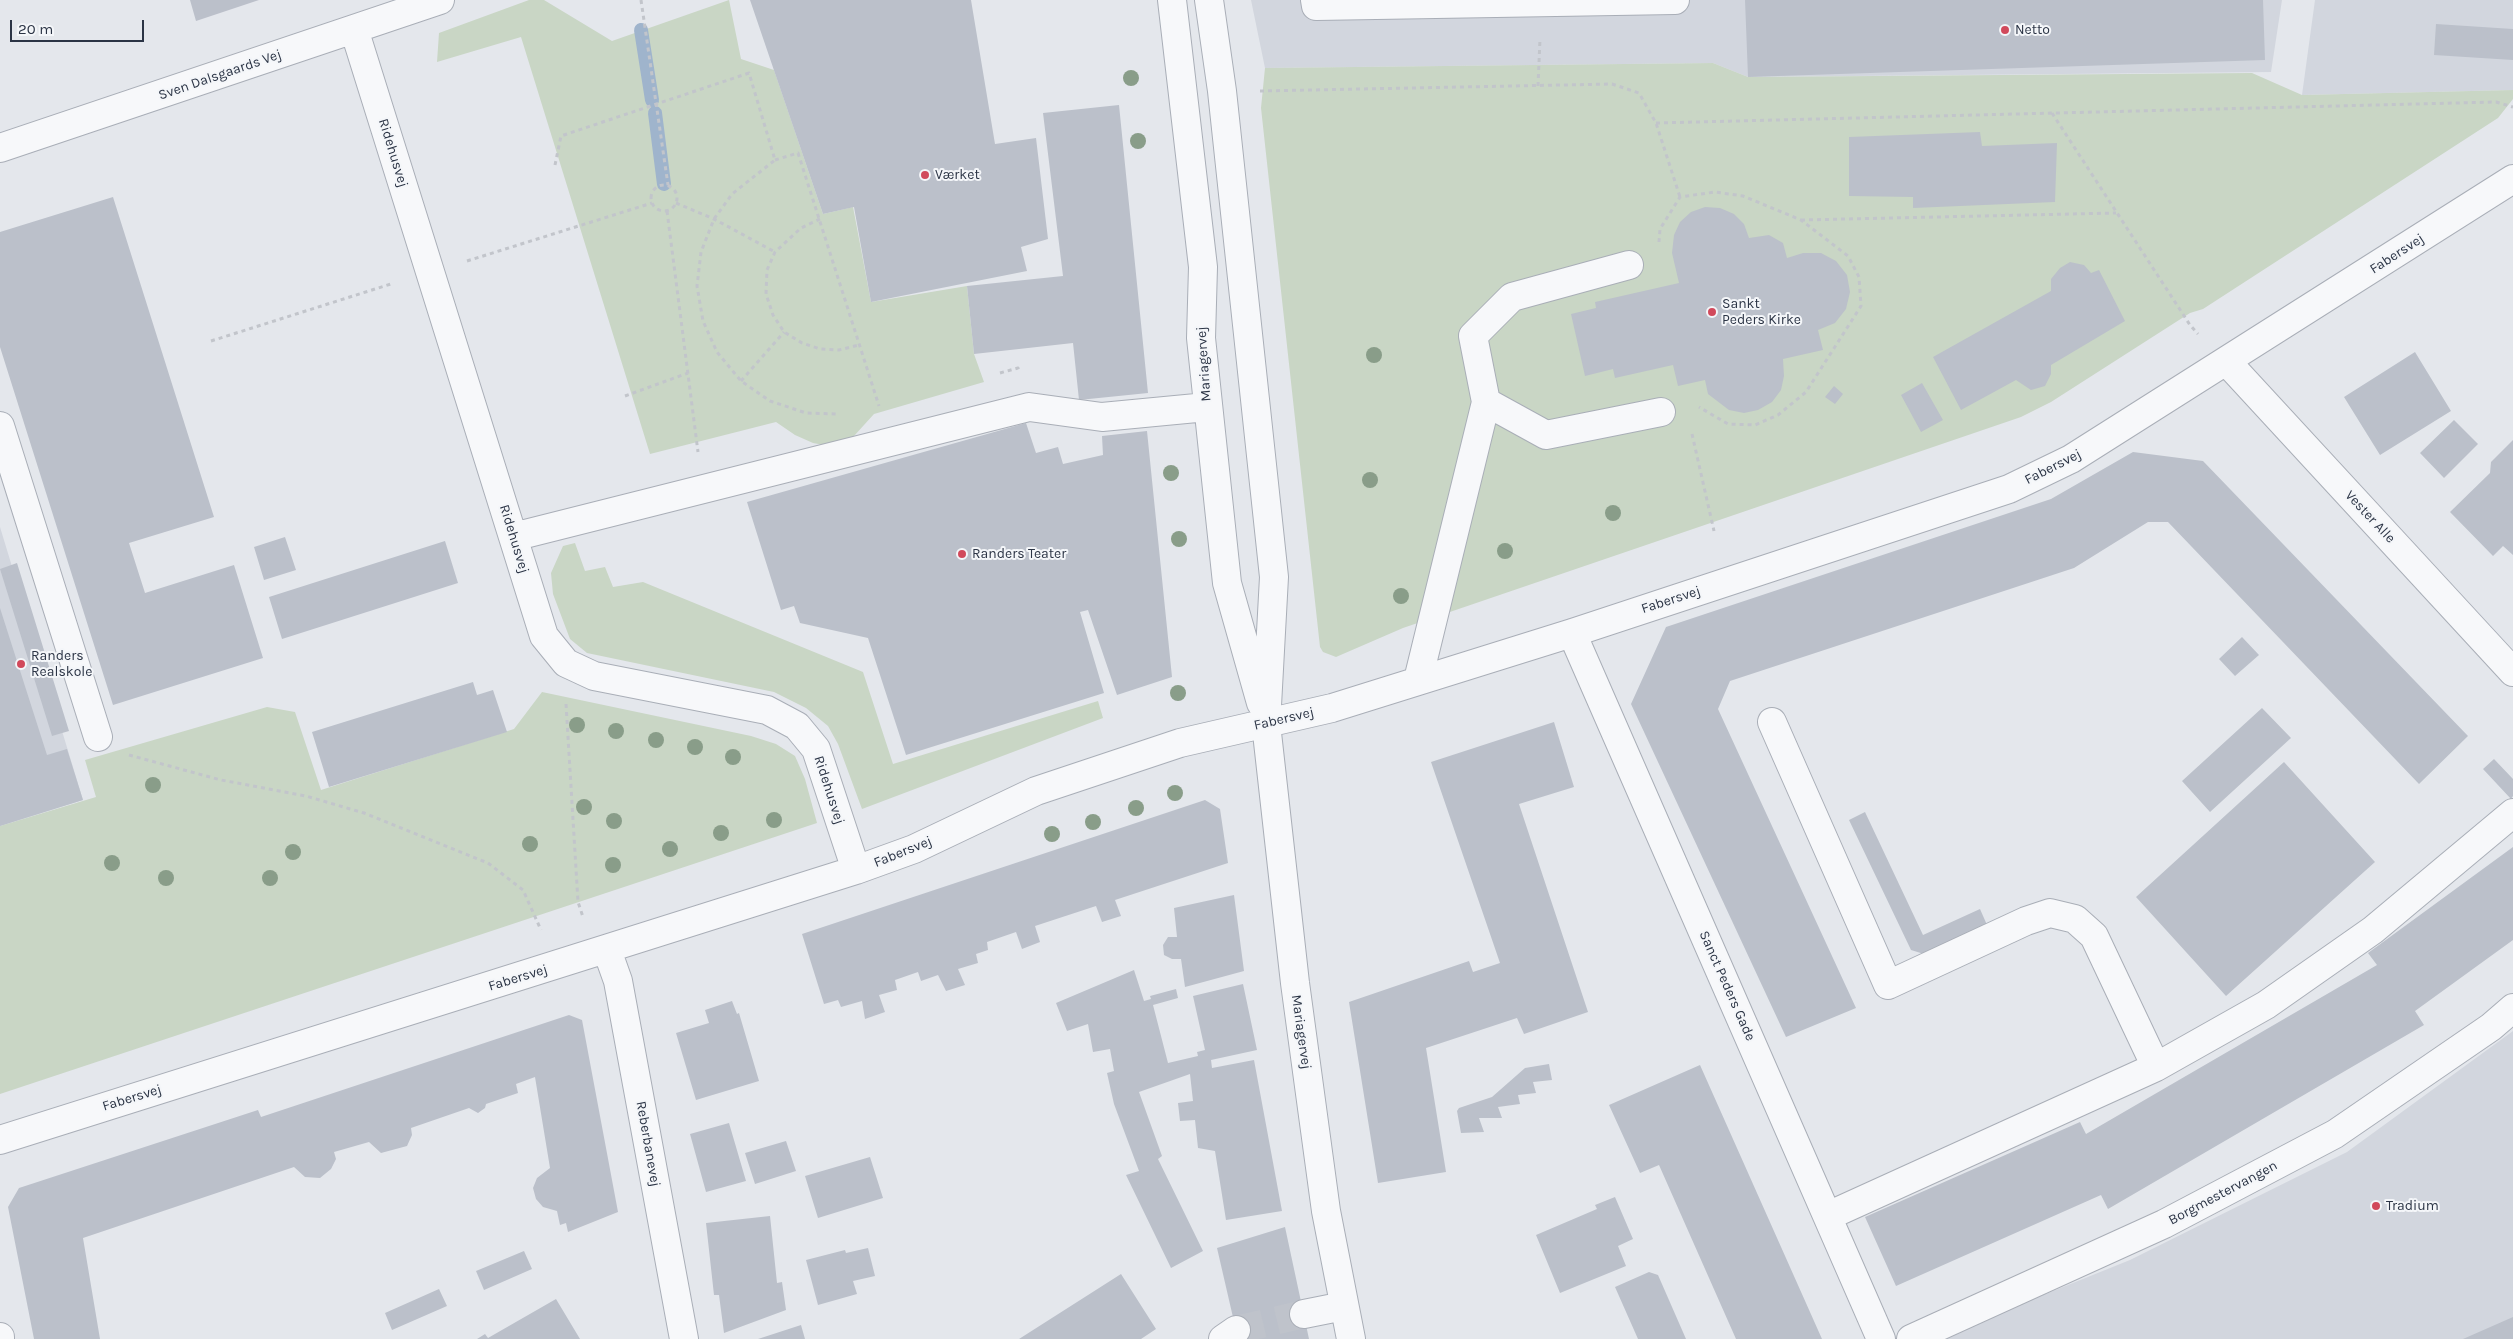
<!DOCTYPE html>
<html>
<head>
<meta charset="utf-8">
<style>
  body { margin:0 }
  #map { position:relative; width:2513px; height:1339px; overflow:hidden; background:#e4e7ec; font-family:Karla,sans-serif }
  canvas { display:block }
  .scale { position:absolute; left:10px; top:20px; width:134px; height:22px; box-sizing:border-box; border:2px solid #2b3445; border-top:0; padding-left:6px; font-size:15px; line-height:18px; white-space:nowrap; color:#2b3445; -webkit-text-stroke:4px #f4f6f9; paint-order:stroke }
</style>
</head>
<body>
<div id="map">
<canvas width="2513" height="1339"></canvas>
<div class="scale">20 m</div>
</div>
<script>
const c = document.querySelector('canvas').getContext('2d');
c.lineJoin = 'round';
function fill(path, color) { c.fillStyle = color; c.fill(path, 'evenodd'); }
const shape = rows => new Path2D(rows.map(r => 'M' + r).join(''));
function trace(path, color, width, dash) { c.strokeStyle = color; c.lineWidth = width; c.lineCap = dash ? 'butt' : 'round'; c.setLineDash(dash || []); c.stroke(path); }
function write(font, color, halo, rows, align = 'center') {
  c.font = font + ' Karla,sans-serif'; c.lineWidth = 4; c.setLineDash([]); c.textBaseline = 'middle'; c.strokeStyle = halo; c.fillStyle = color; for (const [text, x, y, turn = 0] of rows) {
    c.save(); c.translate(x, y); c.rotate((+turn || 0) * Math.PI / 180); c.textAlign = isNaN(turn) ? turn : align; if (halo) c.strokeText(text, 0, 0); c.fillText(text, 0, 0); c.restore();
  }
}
fill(shape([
  [1251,0,2282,0,2271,72,1748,77,1713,63,1265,68],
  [2315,0,2513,0,2513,90,2302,95],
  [0,527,83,800,0,826],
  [2513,1031,2513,1339,1934,1339,2130,1260,2347,1152]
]), '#d2d6de');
fill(shape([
  [529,0,544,0,612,41,729,0,741,59,774,70,823,214,853,207,871,302,967,286,974,354,984,382,874,414,854,436,845,441,824,445,813,443,795,435,776,422,650,454,521,37,437,62,439,33],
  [1713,63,1748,77,2252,73,2302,95,2513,90,2513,99,2498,118,2203,309,2190,313,2051,402,2021,417,1403,628,1336,657,1323,652,1320,647,1261,108,1265,68],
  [575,543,585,571,605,567,613,587,643,582,863,672,893,764,1098,701,1103,718,862,809,838,744,828,726,806,708,774,692,587,653,570,639,553,594,551,573,563,546],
  [542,692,751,736,776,744,795,756,805,779,817,823,0,1094,0,826,96,797,85,760,267,707,295,712,321,790,514,729]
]), '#c9d6c5');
trace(shape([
  [641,30,652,100],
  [655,113,664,184]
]), '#9fb4cc', 14);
fill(shape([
  [190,0,259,0,196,21],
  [750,0,971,0,995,144,1036,138,1048,239,1021,247,1027,271,871,302,854,207,823,214],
  [1745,0,2263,0,2265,60,1748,77],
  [2436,24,2513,29,2513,60,2434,55],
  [1119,105,1148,393,1079,400,1073,343,974,354,967,286,1063,276,1043,113],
  [1980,132,1982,146,2057,143,2055,202,1913,208,1913,197,1849,196,1849,137],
  [113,197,214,517,129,543,145,593,234,565,263,658,113,705,0,347,0,232],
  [1705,207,1720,208,1734,214,1744,224,1749,238,1769,235,1783,243,1787,258,1803,253,1821,253,1836,261,1847,275,1850,292,1846,309,1835,323,1818,330,1823,350,1783,359,1784,376,1781,390,1772,402,1758,410,1744,413,1729,410,1708,394,1705,380,1678,386,1673,365,1615,378,1613,369,1585,376,1571,314,1596,308,1595,302,1679,283,1672,253,1674,235,1680,222,1691,212],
  [2070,262,2084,265,2091,273,2099,270,2125,321,2051,365,2051,374,2045,386,2031,390,2016,380,1961,410,1933,357,2051,291,2051,279,2060,268],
  [2415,352,2451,411,2380,455,2344,397],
  [1922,383,1943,420,1921,432,1901,395],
  [1834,386,1843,394,1835,404,1825,397],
  [2454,420,2478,444,2444,478,2420,453],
  [1026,423,1036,453,1058,447,1063,464,1103,455,1102,436,1147,431,1172,677,1117,695,1088,610,1080,612,1104,693,906,755,868,638,800,623,794,606,781,610,747,502],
  [2513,440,2513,555,2503,546,2493,556,2450,512,2490,473,2491,462],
  [2133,452,2203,461,2468,736,2419,784,2168,522,2148,522,2074,568,1730,681,1718,709,1856,1008,1786,1037,1631,704,1666,627,2051,499],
  [285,537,296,570,264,580,254,547],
  [445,541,458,583,282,639,269,597],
  [17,563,69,731,52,736,0,569],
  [0,608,47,755,67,749,83,800,0,826],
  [2242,637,2259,655,2235,676,2219,659],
  [473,682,477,695,493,690,507,732,329,787,312,732],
  [2262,708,2291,738,2210,812,2182,781],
  [1554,722,1574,787,1519,804,1588,1012,1524,1034,1517,1018,1426,1048,1446,1172,1378,1183,1349,1002,1469,961,1473,972,1500,963,1431,762],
  [2494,759,2513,779,2513,796,2511,799,2483,769],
  [2284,762,2375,862,2226,996,2136,897],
  [1205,800,1220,809,1228,863,1115,900,1121,916,1102,922,1096,906,1035,926,1040,942,1022,949,1016,932,987,942,988,950,976,954,978,963,958,969,965,985,946,991,938,975,921,981,918,972,895,980,897,990,879,995,885,1012,865,1019,862,1001,841,1007,838,1000,824,1004,802,934],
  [1865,812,1923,935,1980,909,1987,925,1924,954,1911,950,1849,820],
  [2513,847,2513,940,2415,1011,2424,1025,2108,1209,2101,1195,1896,1286,1865,1217,2080,1122,2086,1134,2377,965,2368,953],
  [1234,895,1244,971,1185,987,1181,959,1172,959,1164,955,1163,945,1168,937,1177,937,1174,908],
  [1134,970,1144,1001,1151,999,1150,996,1176,989,1178,998,1153,1005,1168,1063,1198,1056,1197,1052,1205,1050,1193,996,1243,984,1257,1050,1211,1060,1212,1068,1254,1060,1282,1211,1226,1220,1215,1151,1198,1148,1195,1120,1180,1121,1178,1103,1193,1101,1190,1074,1139,1092,1162,1156,1158,1159,1203,1251,1171,1268,1126,1175,1139,1171,1114,1104,1107,1073,1114,1071,1110,1049,1093,1052,1088,1024,1067,1031,1056,1003],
  [732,1001,737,1014,739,1013,759,1081,696,1100,676,1033,709,1023,705,1010],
  [569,1015,582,1020,618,1212,568,1232,566,1223,560,1225,557,1211,543,1207,536,1199,533,1188,537,1178,550,1168,535,1077,516,1084,518,1093,486,1104,485,1108,478,1113,469,1108,411,1128,412,1135,407,1146,381,1153,369,1142,334,1152,336,1159,331,1169,320,1178,305,1177,294,1167,83,1238,100,1339,34,1339,8,1207,19,1188,258,1110,261,1117],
  [1549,1064,1552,1080,1533,1082,1536,1093,1518,1095,1520,1104,1498,1107,1502,1118,1479,1118,1484,1132,1461,1133,1457,1111,1459,1108,1492,1097,1525,1068],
  [1700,1065,1822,1339,1736,1339,1659,1165,1640,1173,1609,1105],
  [729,1123,746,1181,706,1192,690,1134],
  [786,1141,796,1171,755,1184,745,1153],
  [870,1157,883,1198,818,1218,805,1176],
  [1615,1197,1633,1239,1618,1246,1626,1266,1560,1293,1536,1235,1597,1209,1595,1205],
  [770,1216,777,1283,782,1282,786,1310,724,1333,719,1295,714,1295,706,1223],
  [1285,1227,1309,1339,1238,1339,1217,1248],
  [868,1248,875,1276,853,1281,857,1294,818,1305,806,1260,845,1250,846,1253],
  [524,1251,532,1269,484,1290,476,1271],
  [1649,1272,1658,1275,1686,1339,1638,1339,1615,1287],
  [1121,1274,1156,1329,1141,1339,1019,1339],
  [439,1289,447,1306,392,1330,385,1313],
  [556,1299,580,1339,477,1339,485,1334,488,1338],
  [2513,1317,2513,1339,2463,1339],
  [801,1325,805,1339,758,1339]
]), '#bbc0ca');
trace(shape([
  [1236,1330,1304,1314]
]), '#bfc3cb', 28, [28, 14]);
const minor = shape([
  [1172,0,1203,267,1201,338,1227,583,1261,703],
  [1209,0,1222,91,1274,577,1266,724,1295,983,1326,1211,1351,1339],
  [1315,0,1316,6,1675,0],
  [354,29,544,636,566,663,594,676,767,710,797,726,816,749,856,870],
  [0,148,440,0],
  [1629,265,1512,297,1473,336,1486,402,1546,435,1661,412],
  [2227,362,2513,672],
  [0,426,98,737],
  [513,537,1029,407,1102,417,1207,407],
  [1572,633,1881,1339],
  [1418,680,1486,402],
  [1772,722,1888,985,2026,921,2050,913,2075,919,2094,936,2156,1067],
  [607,950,618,981,684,1339],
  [0,1140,856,870,914,849,1036,791,1180,743,1332,708,1572,633,2009,489,2071,459,2513,179],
  [1828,1216,2156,1067,2266,1005,2373,930,2513,813],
  [1304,1314,1344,1306],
  [0,1337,0,1339],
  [1223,1339,1236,1330],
  [1911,1339,2164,1224,2335,1134,2491,1027,2513,1008]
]);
trace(minor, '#a9aeb7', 30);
trace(shape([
  [641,0,668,185],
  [1538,86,1540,39],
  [1260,91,1612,84,1639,93,1656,123,1680,197],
  [2052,113,2190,325,2198,334],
  [1656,123,2496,102,2513,107],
  [775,160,798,153,879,406],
  [555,165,561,136,749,73,775,160,732,194,714,219,701,252,697,286,703,321,717,352,741,381,770,401,806,413,837,414],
  '651 198a13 13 0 1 1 26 0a13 13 0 1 1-26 0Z',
  [676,203,714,219,775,252],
  [667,211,698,452],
  [820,219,801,228,775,252,767,270,766,294,773,315,784,332,802,343,820,349,839,350,859,345],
  [1801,220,2116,213],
  [1659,242,1660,229,1680,197,1715,192,1743,196,1801,220,1848,256,1859,277,1861,306,1806,392,1778,415,1755,425,1728,424,1699,407],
  [467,261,652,203],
  [211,341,394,283],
  [1000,373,1018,368,1019,371],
  [741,381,784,332],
  [625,396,688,373],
  [1692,434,1714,531],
  [566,704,578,902,583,917],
  [129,755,221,780,306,796,364,813,488,863,523,890,541,930]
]), '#c2c5cb', 3, [4, 4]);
trace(minor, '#f7f8fa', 28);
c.fillStyle = '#899d89';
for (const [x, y] of [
  [1131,78],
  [1138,141],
  [1374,355],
  [1171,473],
  [1370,480],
  [1613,513],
  [1179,539],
  [1505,551],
  [1401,596],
  [1178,693],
  [577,725],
  [616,731],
  [656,740],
  [695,747],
  [733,757],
  [153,785],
  [1175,793],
  [584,807],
  [1136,808],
  [774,820],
  [614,821],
  [1093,822],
  [721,833],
  [1052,834],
  [530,844],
  [670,849],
  [293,852],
  [112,863],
  [613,865],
  [166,878],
  [270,878]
]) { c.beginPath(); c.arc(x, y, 8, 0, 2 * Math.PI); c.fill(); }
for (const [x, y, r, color] of [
  [2005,30,5,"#d1495b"],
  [925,175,5,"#d1495b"],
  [1712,312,5,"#d1495b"],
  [962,554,5,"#d1495b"],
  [21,664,5,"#d1495b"],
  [2376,1206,5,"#d1495b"]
]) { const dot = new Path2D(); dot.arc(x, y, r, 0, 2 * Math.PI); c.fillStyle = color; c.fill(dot); trace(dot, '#f4f6f9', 2); }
write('14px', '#2b3445', '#f4f6f9', [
  ["Netto",2015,30],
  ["Værket",935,175],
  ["Sankt",1722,304],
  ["Peders Kirke",1722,320],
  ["Randers Teater",972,554],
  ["Randers",31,656],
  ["Realskole",31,672],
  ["Tradium",2386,1206]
], 'left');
write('14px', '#2b3445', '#f4f6f9', [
  ["Sven Dalsgaards Vej",220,75,-19],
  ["Ridehusvej",393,153,73],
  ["Fabersvej",2397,254,-33],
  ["Mariagervej",1204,364,-94],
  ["Fabersvej",2053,467,-27],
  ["Vester Alle",2370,517,47],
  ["Ridehusvej",514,539,73],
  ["Fabersvej",1671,600,-18],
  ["Fabersvej",1284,719,-13],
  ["Ridehusvej",829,790,72],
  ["Fabersvej",903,852,-22],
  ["Fabersvej",518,978,-17],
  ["Sanct Peders Gade",1727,986,66],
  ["Mariagervej",1301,1032,82],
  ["Fabersvej",132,1098,-17],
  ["Reberbanevej",648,1144,80],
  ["Borgmestervangen",2223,1193,-28]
]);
</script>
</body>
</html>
